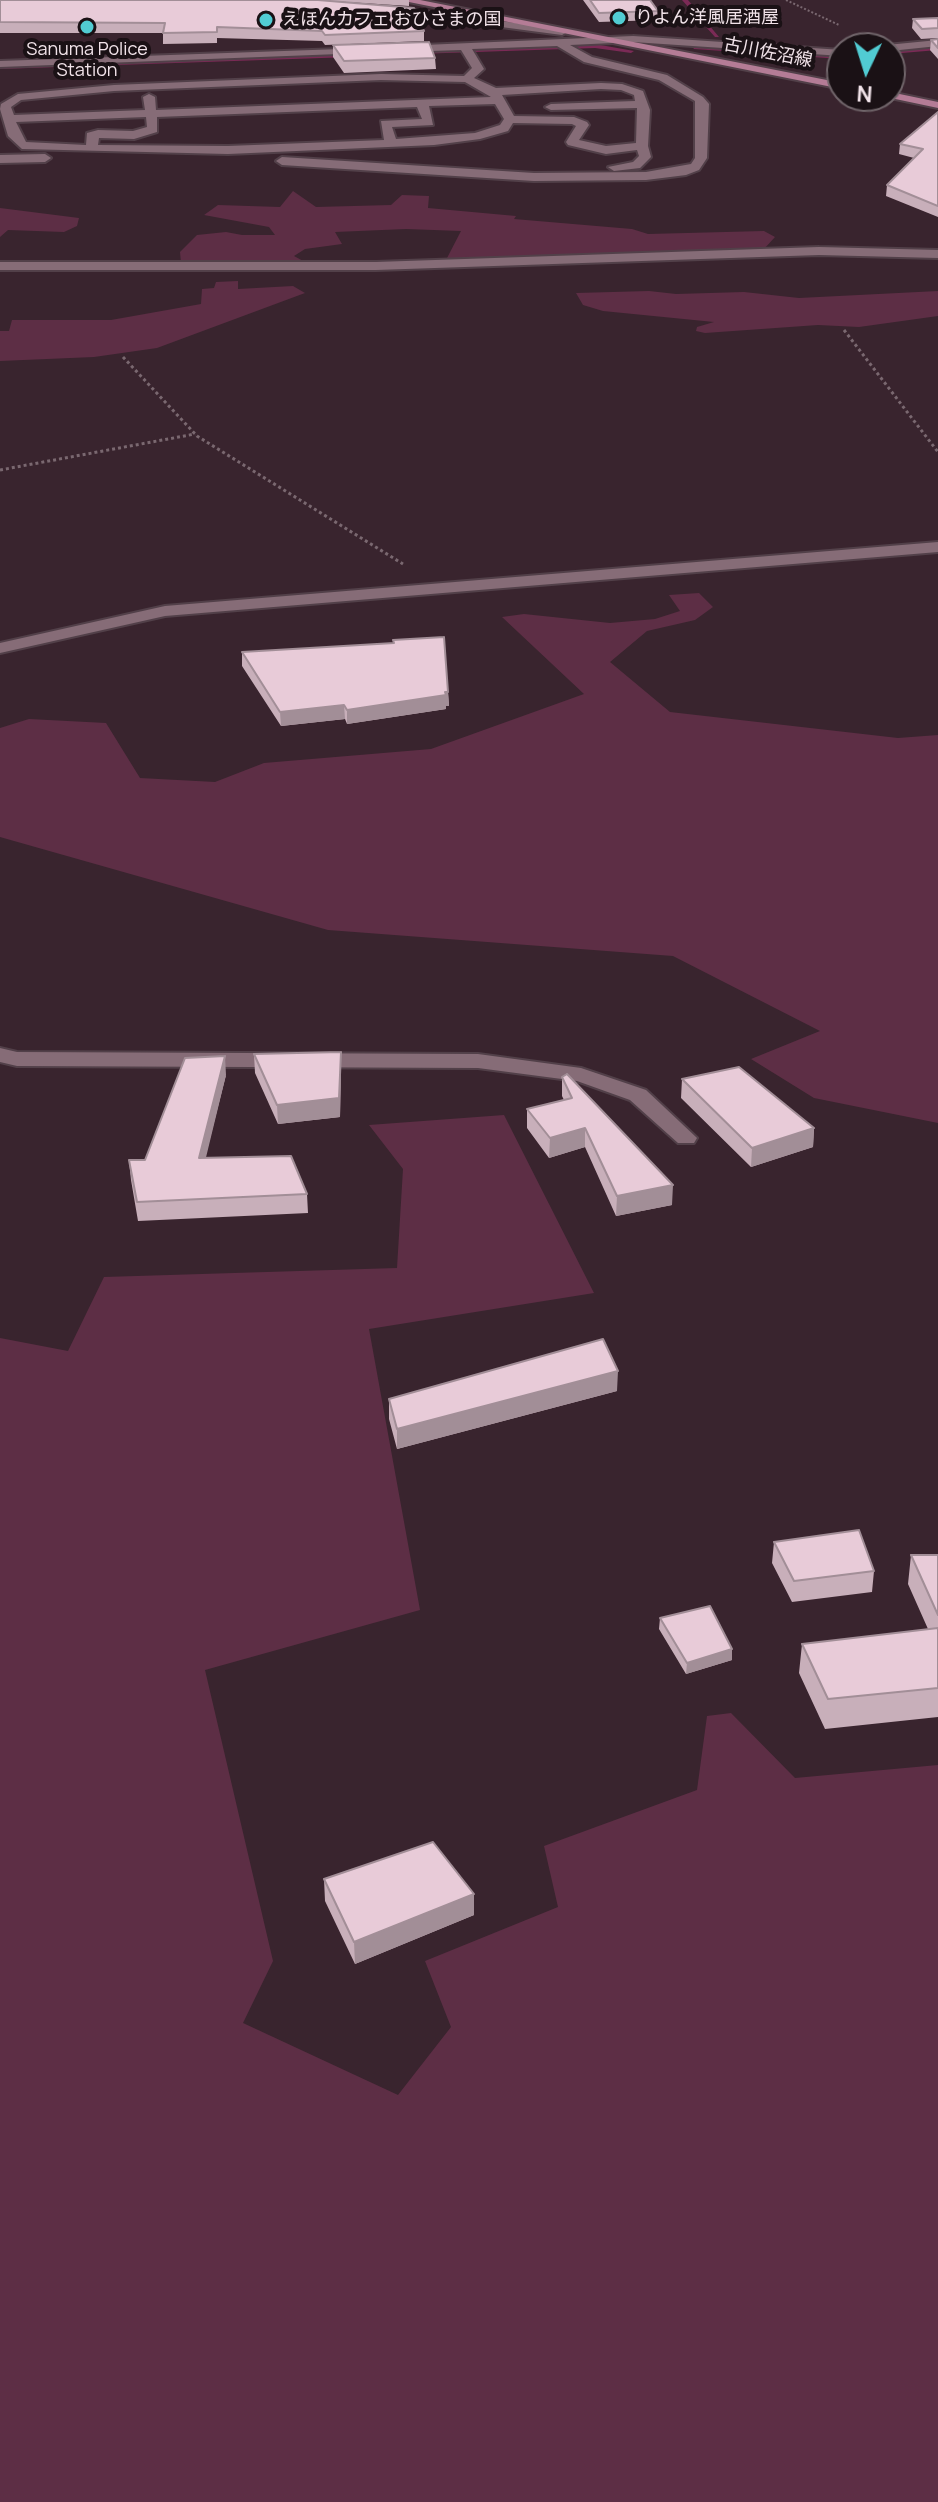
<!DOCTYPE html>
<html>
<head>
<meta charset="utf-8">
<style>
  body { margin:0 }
  #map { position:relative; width:938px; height:2502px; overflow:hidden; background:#39242e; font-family:Manrope,sans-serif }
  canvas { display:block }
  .north { position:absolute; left:826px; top:32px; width:80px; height:80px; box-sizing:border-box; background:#1a1115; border:2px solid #70656a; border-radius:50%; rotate:184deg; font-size:22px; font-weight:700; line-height:32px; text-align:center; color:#f1e3e9 }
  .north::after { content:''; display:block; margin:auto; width:28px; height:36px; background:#51ccd3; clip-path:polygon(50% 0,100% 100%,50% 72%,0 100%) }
</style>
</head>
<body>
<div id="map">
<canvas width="938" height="2502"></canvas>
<div class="north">N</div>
</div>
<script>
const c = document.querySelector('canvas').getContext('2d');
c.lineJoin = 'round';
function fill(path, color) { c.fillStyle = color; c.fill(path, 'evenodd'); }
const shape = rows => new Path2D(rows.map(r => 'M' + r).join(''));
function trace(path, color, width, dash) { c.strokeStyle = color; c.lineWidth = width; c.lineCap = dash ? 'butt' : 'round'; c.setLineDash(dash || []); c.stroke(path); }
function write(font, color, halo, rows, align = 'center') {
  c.font = font + ' Manrope,"Noto Sans JP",sans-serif'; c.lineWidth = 8; c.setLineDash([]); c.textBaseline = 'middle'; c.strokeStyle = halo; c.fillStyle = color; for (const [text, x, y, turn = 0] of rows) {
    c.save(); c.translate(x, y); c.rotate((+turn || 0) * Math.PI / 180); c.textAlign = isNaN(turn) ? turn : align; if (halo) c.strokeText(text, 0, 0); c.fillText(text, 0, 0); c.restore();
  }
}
fill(shape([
  [293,191,316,207,391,205,402,195,429,196,428,208,516,216,514,219,632,229,648,234,764,231,775,237,764,249,446,260,461,231,406,229,335,232,342,244,305,249,294,256,305,262,181,263,180,252,197,235,226,232,242,235,275,235,269,227,204,215,218,205,280,207],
  [0,208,79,218,77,226,64,232,8,230,0,237],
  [238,281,238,289,293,286,305,293,157,348,94,357,0,361,0,331,9,331,12,320,111,320,201,304,202,289,214,288,216,282],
  [649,291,676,294,744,292,799,298,938,291,938,316,859,327,818,325,705,333,696,331,697,327,714,322,603,311,583,305,576,293],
  [699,593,713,607,695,620,647,631,610,662,670,712,898,738,938,735,938,1123,814,1098,751,1059,820,1031,673,956,328,930,0,837,0,728,29,719,106,723,140,778,215,782,264,763,431,749,584,694,502,617,524,614,610,623,655,619,680,611,669,595],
  [504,1115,594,1293,369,1329,420,1610,205,1670,273,1961,243,2023,398,2095,451,2027,425,1961,558,1907,544,1846,697,1790,707,1716,731,1713,795,1778,938,1765,938,2502,0,2502,0,1338,68,1351,104,1277,397,1268,403,1169,369,1125]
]), '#5d2e45');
fill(shape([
  [682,0,688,0,719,37,715,37,682,0],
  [595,44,634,51,631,53,595,48,416,54,413,52,416,50,595,44],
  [692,46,842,55,842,59,694,49,692,46],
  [938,46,938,50,890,54,890,50,938,46],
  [353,54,351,57,0,69,0,65,353,54]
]), '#7b2a56');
const minor = shape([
  [384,6,562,29,567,32,562,35,380,11,379,9,384,6],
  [633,36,842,50,842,56,633,42,570,45,592,57,667,75,703,97,709,104,707,158,699,170,686,175,646,180,534,181,282,165,276,161,282,157,534,173,646,172,691,164,695,158,695,101,659,80,584,62,557,46,472,49,484,69,474,78,496,88,601,83,622,84,643,91,650,110,648,146,651,157,640,168,614,171,608,167,633,162,639,156,637,150,606,154,568,145,566,142,576,126,572,124,513,123,508,131,480,139,434,145,228,154,22,149,8,136,0,109,1,104,18,94,114,85,381,74,464,76,472,68,461,50,401,52,395,49,401,46,633,36],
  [381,80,465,82,491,97,156,110,155,97,149,94,143,97,145,110,14,115,11,107,21,100,114,91,381,80],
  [601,89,621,90,634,95,635,101,551,104,545,107,551,110,637,108,636,143,606,146,579,140,589,125,587,122,574,117,514,116,502,95,601,89],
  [495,104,504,119,500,125,475,133,396,139,392,127,433,125,429,106,495,104],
  [417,107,422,119,381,121,384,140,228,146,98,145,99,138,134,139,157,132,157,117,417,107],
  [146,117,147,127,133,131,98,130,87,133,86,145,26,142,16,122,146,117],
  [938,40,938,46,890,51,890,48,881,48,887,45,938,40],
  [369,48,369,52,365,53,0,67,0,61,369,48],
  [0,155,45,154,51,158,45,162,0,163,0,155],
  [819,247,938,250,938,258,819,255,376,270,0,270,0,262,376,262,819,247],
  [938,542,938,552,165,616,0,653,0,643,165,606,938,542],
  [0,1048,17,1052,478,1054,581,1068,646,1090,697,1138,694,1143,678,1143,630,1100,577,1081,478,1068,17,1066,0,1062,0,1048]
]);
const major = shape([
  [399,0,420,0,842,83,842,89,399,0],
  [890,92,938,102,938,108,886,97,890,96,890,92]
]);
trace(minor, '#524049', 4);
trace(major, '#524049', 4);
trace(shape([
  [786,0,839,25]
]), '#7a6870', 2, [2, 2]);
trace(shape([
  [844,330,938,452],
  [123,357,197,436,403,564],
  [0,470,195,434]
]), '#7a6870', 3, [3, 3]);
fill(minor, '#866c77');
fill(major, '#b47c96');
fill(shape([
  [0,0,409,0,409,6,331,1,424,31,424,41,325,45,322,41,217,38,217,43,163,44,163,33,0,33],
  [583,0,650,0,658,11,658,20,599,22],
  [938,18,938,38,921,39,912,28,913,19],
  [931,40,938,48,938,59,930,50],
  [333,45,435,58,436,69,344,73,333,57],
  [938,112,938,217,886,196,887,185,914,158,899,154,900,144],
  [242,652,448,692,449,706,446,706,446,709,347,724,345,719,281,726,242,666],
  [254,1054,341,1070,340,1117,278,1124,255,1073],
  [226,1075,205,1158,307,1194,308,1213,138,1221,131,1180,129,1160,145,1160],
  [562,1077,672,1205,616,1216,585,1147,549,1158,527,1128,527,1109,564,1100,562,1096],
  [682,1079,814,1128,813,1147,751,1167,681,1098],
  [617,1391,397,1449,389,1419,389,1399],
  [774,1542,874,1571,872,1592,792,1602,772,1563],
  [911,1555,938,1555,938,1717,825,1729,799,1673,802,1644,928,1629,908,1584],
  [660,1618,732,1660,686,1674,659,1629],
  [324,1879,474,1915,355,1964,325,1901]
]), '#c8afba');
fill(shape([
  [448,692,449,706,446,706,446,709,347,724,347,710],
  [344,705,345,719,281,726,280,712],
  [341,1052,340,1117,278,1124,277,1105],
  [225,1056,226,1075,201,1178,199,1158],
  [585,1128,585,1147,549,1158,550,1138],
  [814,1128,813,1147,751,1167,752,1148],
  [673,1185,672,1205,616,1216,617,1196],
  [618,1371,617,1391,397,1449,397,1429],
  [732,1649,732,1660,686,1674,687,1663],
  [474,1894,474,1915,355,1964,354,1942]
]), '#a28e97');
const building = shape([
  [0,0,318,0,414,8,424,31,325,35,322,31,217,27,217,32,163,33,165,23,0,22,0,0],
  [590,0,650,0,658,11,599,13,590,0],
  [938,18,938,28,922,29,913,19,938,18],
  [938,39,938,48,931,40,938,39],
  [429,42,435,58,344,61,333,45,429,42],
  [938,112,938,206,887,185,923,149,900,144,938,112],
  [444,637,448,692,445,692,446,695,347,710,344,705,280,712,242,652,394,643,393,640,444,637],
  [341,1052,339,1098,277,1105,254,1054,341,1052],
  [225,1056,199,1158,291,1156,307,1194,137,1202,129,1160,145,1160,185,1058,225,1056],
  [739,1067,814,1128,752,1148,682,1079,739,1067],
  [567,1074,673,1185,617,1196,585,1128,550,1138,527,1109,572,1098,562,1077,567,1074],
  [603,1339,618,1371,397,1429,389,1399,603,1339],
  [859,1530,874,1571,794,1581,774,1542,859,1530],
  [911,1555,938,1555,938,1615,911,1555],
  [710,1606,732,1649,687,1663,660,1618,710,1606],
  [938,1628,938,1688,828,1699,802,1644,938,1628],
  [433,1842,474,1894,354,1942,324,1879,433,1842]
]);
fill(building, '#e8cbd8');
trace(building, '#a28e97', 2);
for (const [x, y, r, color] of [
  [619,18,8,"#51ccd3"],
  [266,20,8,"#51ccd3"],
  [87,27,8,"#51ccd3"]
]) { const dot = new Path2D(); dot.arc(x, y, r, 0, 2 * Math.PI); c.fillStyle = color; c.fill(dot); trace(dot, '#1a1115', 3); }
write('18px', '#f1e3e9', '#1a1115', [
  ["りよん洋風居酒屋",635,18],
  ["えほんカフェ おひさまの国",282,20],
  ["Sanuma Police",87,50,"center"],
  ["Station",87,71,"center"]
], 'left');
write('18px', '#f1e3e9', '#1a1115', [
  ["古川佐沼線",768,53,11]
]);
</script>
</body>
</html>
